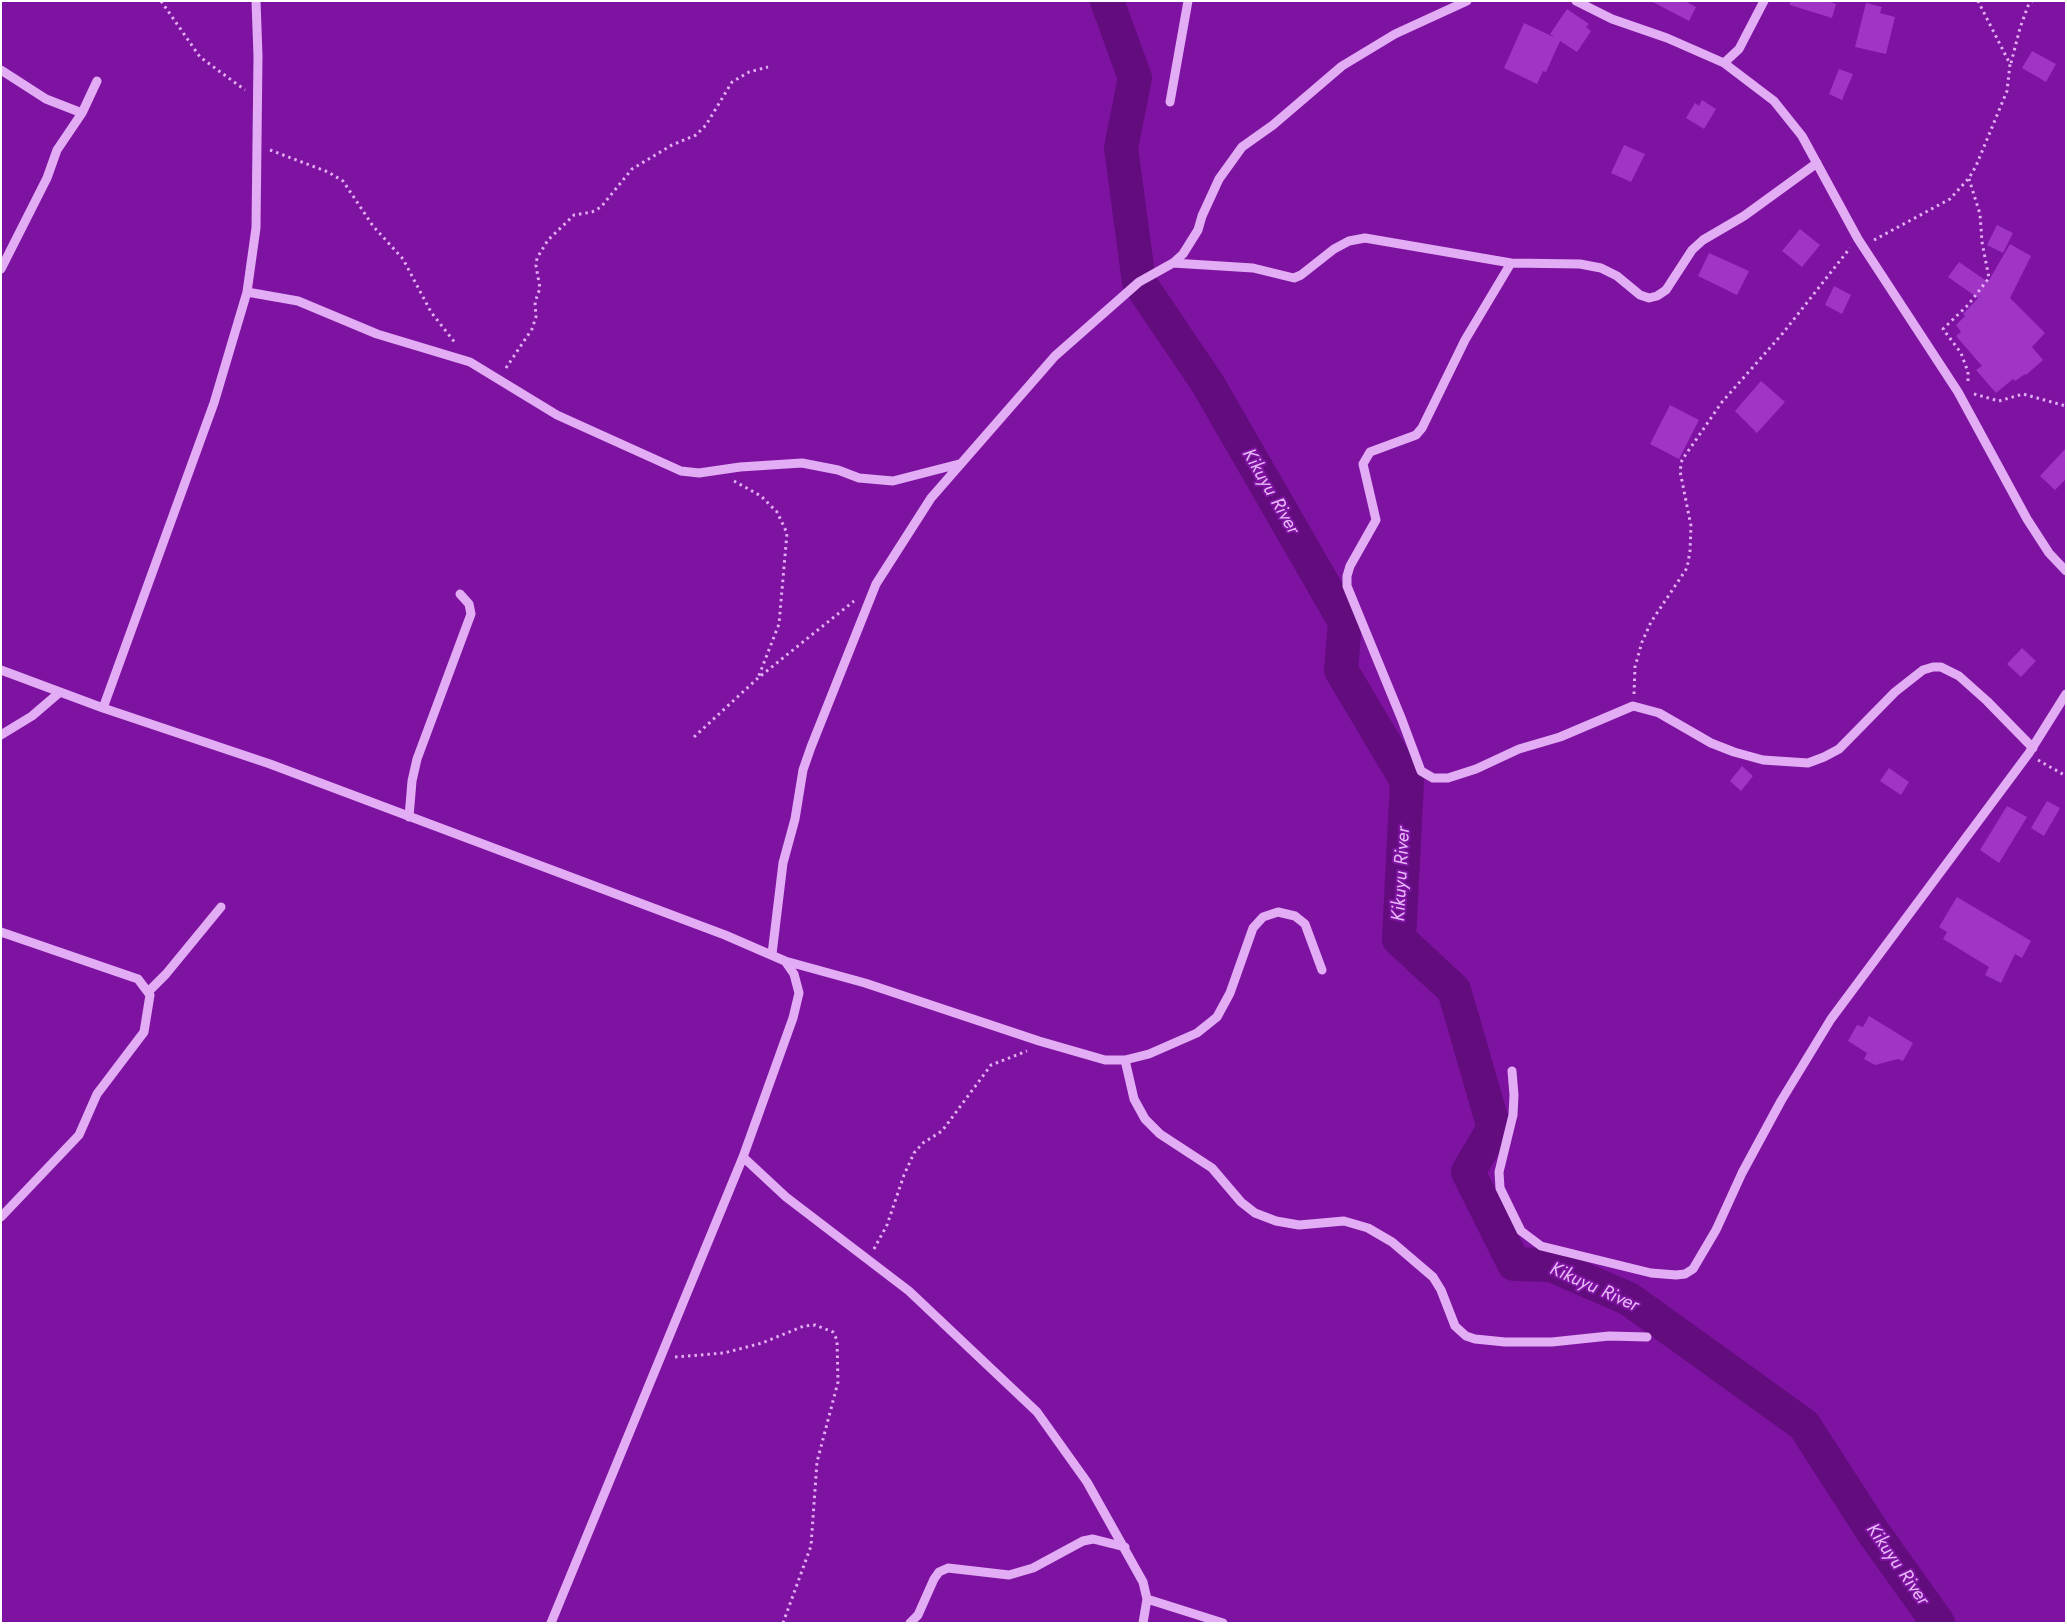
<!DOCTYPE html>
<html>
<head>
<meta charset="utf-8">
<style>
  body { margin:0 }
  #map { position:relative; width:2067px; height:1624px; overflow:hidden; background:#7e13a1; font-family:Jost,sans-serif }
  canvas { display:block }
  .frame { position:absolute; inset:0; border:2px solid #fff; pointer-events:none }
</style>
</head>
<body>
<div id="map">
<canvas width="2067" height="1624"></canvas>
<div class="frame"></div>
</div>
<script>
const c = document.querySelector('canvas').getContext('2d');
c.lineJoin = 'round';
const shape = rows => new Path2D(rows.map(r => 'M' + r).join(''));
function trace(path, color, width, dash) { c.strokeStyle = color; c.lineWidth = width; c.lineCap = dash ? 'butt' : 'round'; c.setLineDash(dash || []); c.stroke(path); }
function fill(path, color) { c.fillStyle = color; c.fill(path, 'evenodd'); }
function write(font, color, halo, rows, align = 'center') {
  c.font = font + ' Jost,sans-serif'; c.lineWidth = 4; c.setLineDash([]); c.textBaseline = 'middle'; c.strokeStyle = halo; c.fillStyle = color; for (const [text, x, y, turn = 0] of rows) {
    c.save(); c.translate(x, y); c.rotate((+turn || 0) * Math.PI / 180); c.textAlign = isNaN(turn) ? turn : align; if (halo) c.strokeText(text, 0, 0); c.fillText(text, 0, 0); c.restore();
  }
}
trace(shape([
  [1107,1,1135,78,1121,148,1139,282,1208,384,1345,622,1341,670,1407,781,1399,939,1454,990,1494,1128,1468,1172,1514,1264,1551,1265,1629,1299,1804,1425,1873,1532,1938,1623]
]), '#620c7d', 34);
fill(shape([
  [1651,1,1685,1,1696,7,1689,21],
  [1790,1,1828,1,1836,4,1832,18,1790,5],
  [1866,3,1882,7,1880,13,1895,17,1886,54,1855,47],
  [1567,9,1589,24,1586,27,1591,31,1577,52,1560,41,1546,72,1543,71,1537,84,1504,68,1524,23,1556,38,1550,34],
  [2032,51,2056,64,2046,82,2022,68],
  [1839,69,1853,74,1842,100,1829,94],
  [1702,100,1716,109,1704,129,1686,118,1695,103,1699,106],
  [1624,145,1645,154,1631,182,1611,173],
  [1997,225,2013,233,2003,253,1987,245],
  [1800,229,1820,245,1802,267,1782,251],
  [2010,244,2031,256,2010,298,2045,333,2032,347,2043,360,2026,375,2025,374,2015,381,2013,379,1996,393,1976,370,1982,366,1956,336,1961,332,1956,325,1965,316,1963,314,1978,298,1948,277,1959,262,1988,282],
  [1709,253,1749,271,1737,295,1698,276],
  [1834,286,1851,295,1842,314,1825,305],
  [1761,381,1785,402,1757,433,1735,411],
  [1670,405,1699,420,1679,459,1650,444],
  [2066,448,2066,479,2055,490,2040,476],
  [2022,648,2036,661,2021,677,2007,664],
  [1742,766,1753,776,1741,791,1730,781],
  [1889,768,1909,782,1901,795,1880,781],
  [2047,801,2060,808,2044,836,2031,828],
  [2007,806,2027,817,1999,863,1980,850],
  [1957,897,2031,941,2022,958,2015,954,2001,983,1985,975,1989,967,1943,939,1947,932,1939,927],
  [1869,1016,1913,1043,1903,1061,1898,1059,1875,1065,1864,1059,1867,1053,1848,1041,1857,1025,1863,1027]
]), '#9f34c5');
trace(shape([
  [161,1,200,57,245,90],
  [2011,63,2020,28,2028,6,2032,1],
  [270,150,328,172,343,181,373,226,403,259,431,312,456,344],
  [1874,240,1950,199,1969,178,1976,166,2007,91,2010,64,1978,1],
  [506,368,532,329,536,317,535,302,540,288,536,266,537,258,548,240,574,215,592,212,601,207,632,169,672,145,696,135,706,125,732,82,749,72,768,67],
  [1968,381,1968,372,1961,353,1943,329,1968,305,1989,278,1982,242,1980,214,1969,179],
  [1974,394,1999,401,2023,394,2066,406],
  [734,481,761,496,777,512,787,533,779,624,758,678],
  [1634,694,1635,667,1642,642,1651,622,1687,568,1690,551,1691,526,1680,471,1682,460,1722,402,1783,333,1850,248],
  [694,737,758,678,854,601],
  [2038,760,2066,776],
  [874,1249,887,1225,904,1175,914,1153,923,1143,942,1131,991,1065,1027,1051],
  [675,1357,724,1353,762,1343,804,1326,815,1325,833,1332,837,1340,838,1382,817,1462,811,1546,783,1623]
]), '#e2adf4', 3, [2.5, 4]);
trace(shape([
  [1576,1,1612,19,1667,38,1724,63,1774,101,1802,136,1858,239,1958,392,2027,519,2049,553,2066,571],
  [1724,63,1739,49,1764,1],
  [1,70,46,99,82,113],
  [1170,102,1188,1],
  [1173,263,1253,268,1294,278,1301,275,1334,249,1349,241,1365,238,1511,263,1580,264,1601,268,1617,276,1640,295,1649,298,1657,296,1666,290,1692,250,1703,240,1744,216,1817,163],
  [1511,263,1465,340,1422,428,1416,435,1370,452,1363,464,1376,520,1350,566,1347,576,1347,586,1402,720,1421,771,1433,778,1448,778,1476,769,1519,749,1560,737,1633,706,1659,713,1711,743,1734,752,1763,760,1808,763,1824,757,1839,749,1895,692,1923,670,1933,667,1941,667,1959,676,1987,701,2033,748],
  [1,269,47,178,57,150,82,113,97,81],
  [247,292,298,301,377,334,470,362,557,415,681,471,699,473,740,467,802,463,838,470,859,478,893,481,959,464],
  [1,670,103,708,270,764,725,935,785,961,794,974,799,993,793,1018,743,1157,551,1623],
  [103,708,214,403,247,292,256,228,258,56,256,1],
  [1,735,32,716,60,692],
  [409,817,412,781,417,759,471,614,469,604,460,594],
  [1,932,138,979,150,995,144,1032,97,1094,79,1135,1,1217],
  [772,954,783,863,795,819,803,770,811,747,876,584,931,498,1055,356,1139,282,1173,263,1183,254,1198,230,1202,216,1219,179,1242,147,1273,125,1342,66,1395,34,1467,1],
  [785,961,865,983,1039,1041,1105,1060,1125,1060,1149,1054,1197,1033,1217,1017,1230,993,1253,928,1263,917,1278,912,1295,916,1305,924,1322,970],
  [148,992,166,974,221,907],
  [1125,1060,1134,1099,1145,1119,1160,1134,1212,1168,1241,1202,1255,1213,1276,1221,1299,1225,1344,1221,1368,1228,1392,1242,1433,1277,1441,1290,1455,1326,1466,1336,1475,1339,1505,1342,1552,1342,1609,1336,1647,1337],
  [1512,1071,1514,1095,1513,1115,1499,1172,1500,1188,1521,1231,1541,1246,1651,1273,1676,1275,1685,1274,1693,1269,1716,1230,1742,1173,1781,1101,1831,1019,2029,753,2066,694],
  [743,1157,786,1197,909,1291,1037,1412,1087,1482,1143,1582,1147,1599,1143,1623],
  [1147,1599,1223,1623],
  [910,1623,918,1615,934,1579,939,1572,948,1568,1009,1575,1033,1568,1083,1541,1093,1539,1125,1547]
]), '#e2adf4', 9);
write('italic 19px', '#e9bafa', '#7e13a1', [
  ["Kikuyu River",1270,492,60],
  ["Kikuyu River",1402,874,-87],
  ["Kikuyu River",1594,1288,24],
  ["Kikuyu River",1897,1565,55]
]);
</script>
</body>
</html>
